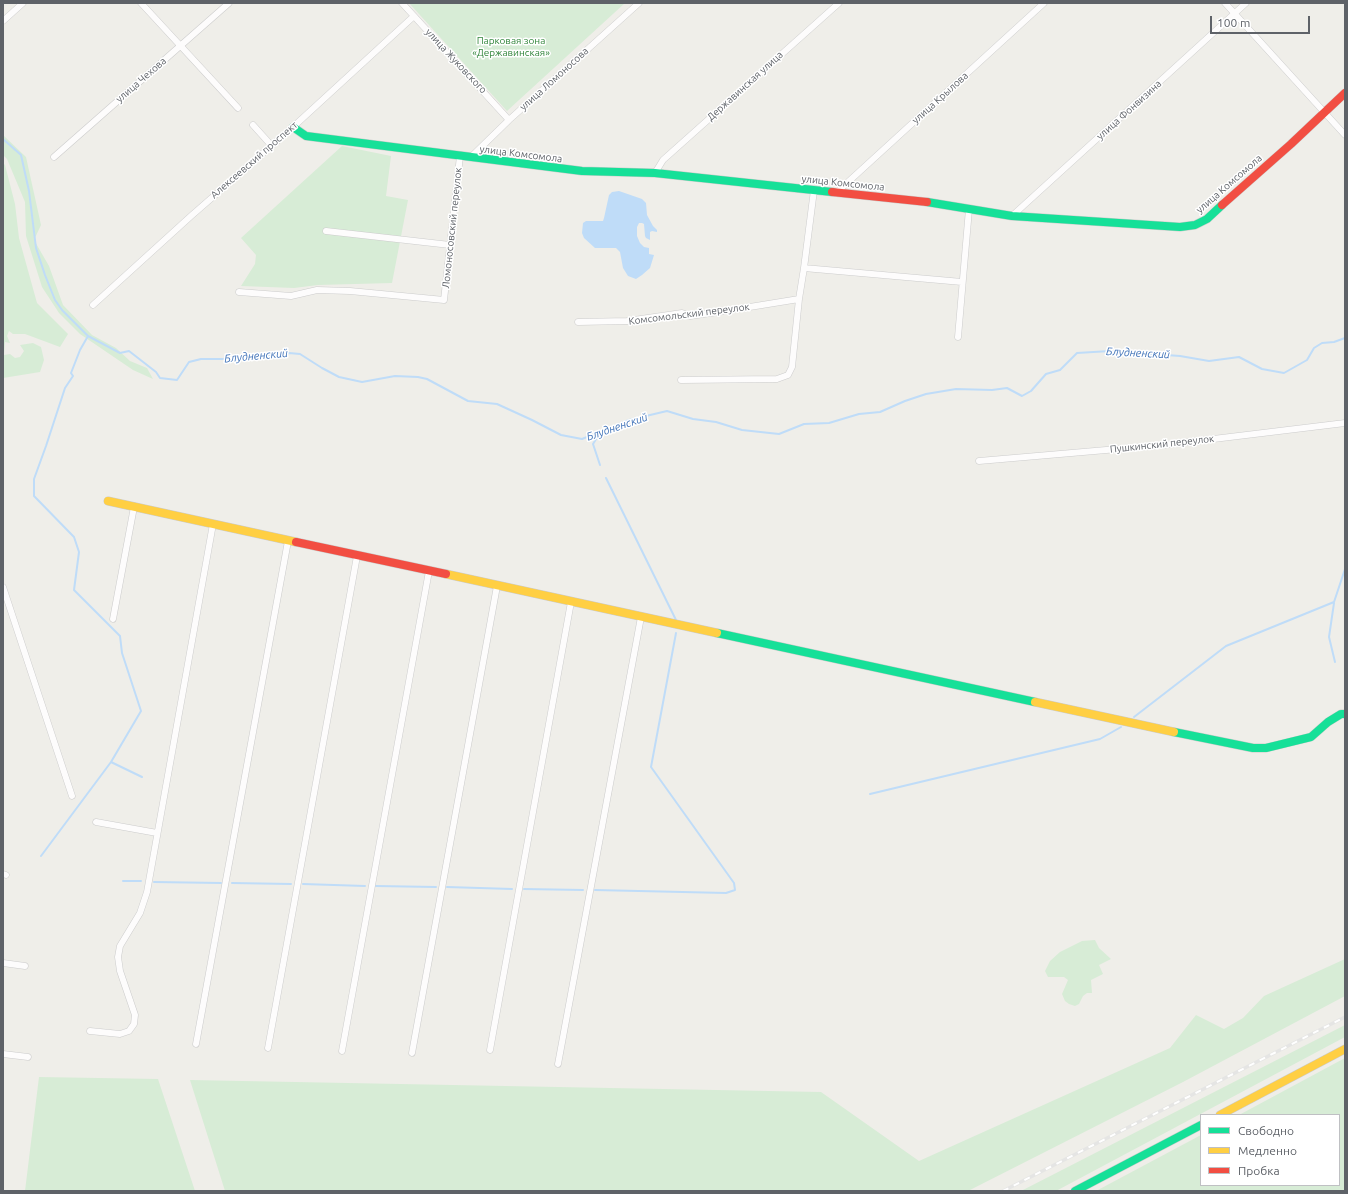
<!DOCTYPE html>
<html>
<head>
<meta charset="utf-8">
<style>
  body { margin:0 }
  #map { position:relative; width:1348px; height:1194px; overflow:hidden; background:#efeee9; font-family:Ubuntu,sans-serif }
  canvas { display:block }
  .frame { position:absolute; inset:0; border:4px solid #5e6268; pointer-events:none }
  .legend { position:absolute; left:1200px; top:1114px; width:140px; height:72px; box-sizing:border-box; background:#fff; border:1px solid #bfc0c3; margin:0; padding:5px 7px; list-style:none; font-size:12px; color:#5e6268 }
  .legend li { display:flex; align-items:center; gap:8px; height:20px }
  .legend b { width:20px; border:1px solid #bfc0c3 }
  .scale { position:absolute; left:1210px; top:16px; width:100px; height:18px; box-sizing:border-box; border:2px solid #5e6268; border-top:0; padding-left:5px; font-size:12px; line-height:14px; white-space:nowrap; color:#5e6268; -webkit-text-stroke:3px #fff; paint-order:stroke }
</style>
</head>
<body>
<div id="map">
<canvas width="1348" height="1194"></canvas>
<div class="frame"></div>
<ul class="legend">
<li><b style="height:5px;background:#16e098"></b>Свободно</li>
<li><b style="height:5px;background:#ffcf43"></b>Медленно</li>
<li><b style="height:5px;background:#f24e42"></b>Пробка</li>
</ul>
<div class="scale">100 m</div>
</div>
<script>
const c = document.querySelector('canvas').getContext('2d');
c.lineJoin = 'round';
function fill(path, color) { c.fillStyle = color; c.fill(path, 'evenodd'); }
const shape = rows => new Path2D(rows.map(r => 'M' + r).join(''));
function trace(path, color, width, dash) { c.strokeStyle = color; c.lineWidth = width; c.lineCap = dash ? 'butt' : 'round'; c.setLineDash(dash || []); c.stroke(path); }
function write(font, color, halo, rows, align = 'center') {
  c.font = font + ' Ubuntu,sans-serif'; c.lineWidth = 3; c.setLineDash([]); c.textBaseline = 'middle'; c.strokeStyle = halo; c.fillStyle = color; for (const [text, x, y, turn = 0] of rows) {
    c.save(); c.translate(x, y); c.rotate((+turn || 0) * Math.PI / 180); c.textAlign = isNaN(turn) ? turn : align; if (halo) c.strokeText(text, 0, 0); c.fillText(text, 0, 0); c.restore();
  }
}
fill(shape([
  [409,3,625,3,507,111],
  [3,135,26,157,41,225,34,240,49,266,63,305,92,335,116,348,130,361,147,368,153,379,133,370,80,334,59,313,42,287,26,236,25,202,7,159,3,155],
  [342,146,391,156,386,196,408,200,392,283,318,285,294,288,241,286,255,264,256,255,241,238],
  [3,163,5,165,15,204,19,238,37,303,68,334,60,347,25,334,13,334,9,331,7,336,10,343,5,342,4,355,10,354,15,358,20,357,24,351,20,345,33,343,41,347,44,360,40,372,3,378],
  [1095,940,1099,948,1111,959,1099,965,1103,974,1091,980,1092,993,1087,993,1083,996,1079,1004,1075,1006,1069,1004,1065,1001,1062,994,1068,980,1064,977,1048,977,1045,971,1050,961,1060,952,1082,941],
  [1345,959,1345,996,1183,1082,968,1191,225,1191,190,1080,821,1092,919,1161,1170,1048,1196,1015,1224,1029,1243,1018,1264,996],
  [1345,1025,1345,1037,1056,1191,1021,1191],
  [1345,1058,1345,1191,1096,1191,1201,1135,1201,1185,1339,1185,1339,1115,1239,1115],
  [39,1077,158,1079,195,1191,25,1191]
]), '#d7ecd6');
fill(shape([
  [619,191,642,199,646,203,647,215,653,226,657,230,657,232,652,231,650,232,650,240,646,238,645,236,644,224,642,223,639,223,637,227,637,236,640,243,644,247,649,248,649,254,654,255,650,268,642,275,636,279,628,276,623,268,620,252,616,248,595,248,584,238,582,233,583,223,586,221,603,221,604,218,609,195,612,192]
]), '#bfdcf8');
trace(shape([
  [3,139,21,155,29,191,36,248,45,275,55,300,62,310,88,336,120,353,129,351,156,372,160,378,177,380,189,362,201,359,242,359,276,354,289,353,300,354,322,368,339,377,362,382,395,376,418,377,427,379,468,401,497,404,532,420,561,435,582,439,629,420,667,411,693,419,716,422,742,430,779,434,804,424,829,423,859,414,880,412,905,401,926,394,956,389,992,390,1007,388,1022,396,1031,391,1046,374,1060,370,1077,353,1110,351,1180,356,1209,361,1239,357,1262,369,1284,373,1307,360,1314,348,1322,343,1334,342,1345,338],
  [88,336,80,350,71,373,73,376,65,388,46,446,34,479,34,496,74,537,79,552,74,590,120,636,122,653,141,711,111,762,142,777],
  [600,465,593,444,601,431],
  [606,478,676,620],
  [1334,603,1329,637,1335,662],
  [1134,717,1226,646,1334,602,1345,569],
  [870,794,1100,739,1121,727],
  [41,856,111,762],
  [123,881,141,881],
  [154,882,221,883],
  [232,883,291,884],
  [303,884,365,886],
  [376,886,436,887],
  [447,887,512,889],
  [524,889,583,890],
  [595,890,726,893,735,890,734,883,651,767,676,633]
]), '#bfdcf8', 2);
const street = shape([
  [141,3,238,108],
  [402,3,509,120],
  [1225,3,1345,135],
  [3,21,23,3],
  [253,125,271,145],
  [54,157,229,3],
  [471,157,509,120,639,3],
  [655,173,663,160,839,3],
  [836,193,1044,3],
  [1012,216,1246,3],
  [326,231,450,245],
  [804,268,814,190],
  [239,292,291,296,317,290,350,291,444,300,460,156],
  [93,305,191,216,293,127,414,16],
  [578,322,627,321,682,313,690,316,725,311,799,299,804,268,962,282],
  [958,337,969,209],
  [681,380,777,379,788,375,792,367,799,299],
  [979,461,1164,445,1345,423],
  [3,587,72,796],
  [113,619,134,507],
  [96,822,157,833],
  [3,874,6,875],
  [3,963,25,966],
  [90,1031,120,1034,129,1031,134,1024,135,1015,120,971,118,957,120,946,140,913,147,892,213,524],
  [196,1044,288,541],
  [268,1048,357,556],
  [490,1050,571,602],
  [342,1051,429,571],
  [412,1053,497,586],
  [3,1054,28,1057],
  [558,1064,641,617]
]);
const fast = shape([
  [293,127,306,136,582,171,655,173,832,192],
  [927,202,1012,216,1180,227,1195,225,1207,219,1222,205],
  [717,633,1035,702],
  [1174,732,1253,748,1266,748,1311,737,1328,722,1341,714,1345,714],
  [1075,1191,1201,1125]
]);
const slow = shape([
  [108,501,296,542],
  [446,574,717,633],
  [1035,702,1174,732],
  [1220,1115,1345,1049]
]);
const jam = shape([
  [832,192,927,202],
  [1222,205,1291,144,1345,93],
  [296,542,446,574]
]);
trace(street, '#ccc', 7);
trace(fast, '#cbcbca', 9);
trace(slow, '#cbcbca', 9);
trace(jam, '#cbcbca', 9);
trace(street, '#fdfcfc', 6);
trace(fast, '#16e098', 8);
trace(slow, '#ffcf43', 8);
trace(jam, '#f24e42', 8);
const rail = shape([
  [1003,1191,1345,1017]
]);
trace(rail, '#e5e5e4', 3.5);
trace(rail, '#fff', 2, [6]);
write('10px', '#30853a', '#fff', [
  ["Парковая зона",511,41],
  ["«Державинская»",511,53]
]);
write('10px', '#5e6268', '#fff', [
  ["улица Жуковского",456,61,47],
  ["улица Ломоносова",554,79,-42],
  ["улица Чехова",141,80,-41],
  ["Державинская улица",745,86,-42],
  ["улица Крылова",940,98,-42],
  ["улица Фонвизина",1129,110,-42],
  ["улица Комсомола",521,154,7],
  ["Алексеевский проспект",254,160,-41],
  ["улица Комсомола",843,183,6],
  ["улица Комсомола",1229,184,-41],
  ["Ломоносовский переулок",452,228,-84],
  ["Комсомольский переулок",689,314,-7],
  ["Пушкинский переулок",1162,444,-6]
]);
write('italic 11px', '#3f72b8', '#fff', [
  ["Блудненский",1138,353,3],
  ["Блудненский",256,356,-5],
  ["Блудненский",617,427,-19]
]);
</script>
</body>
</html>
